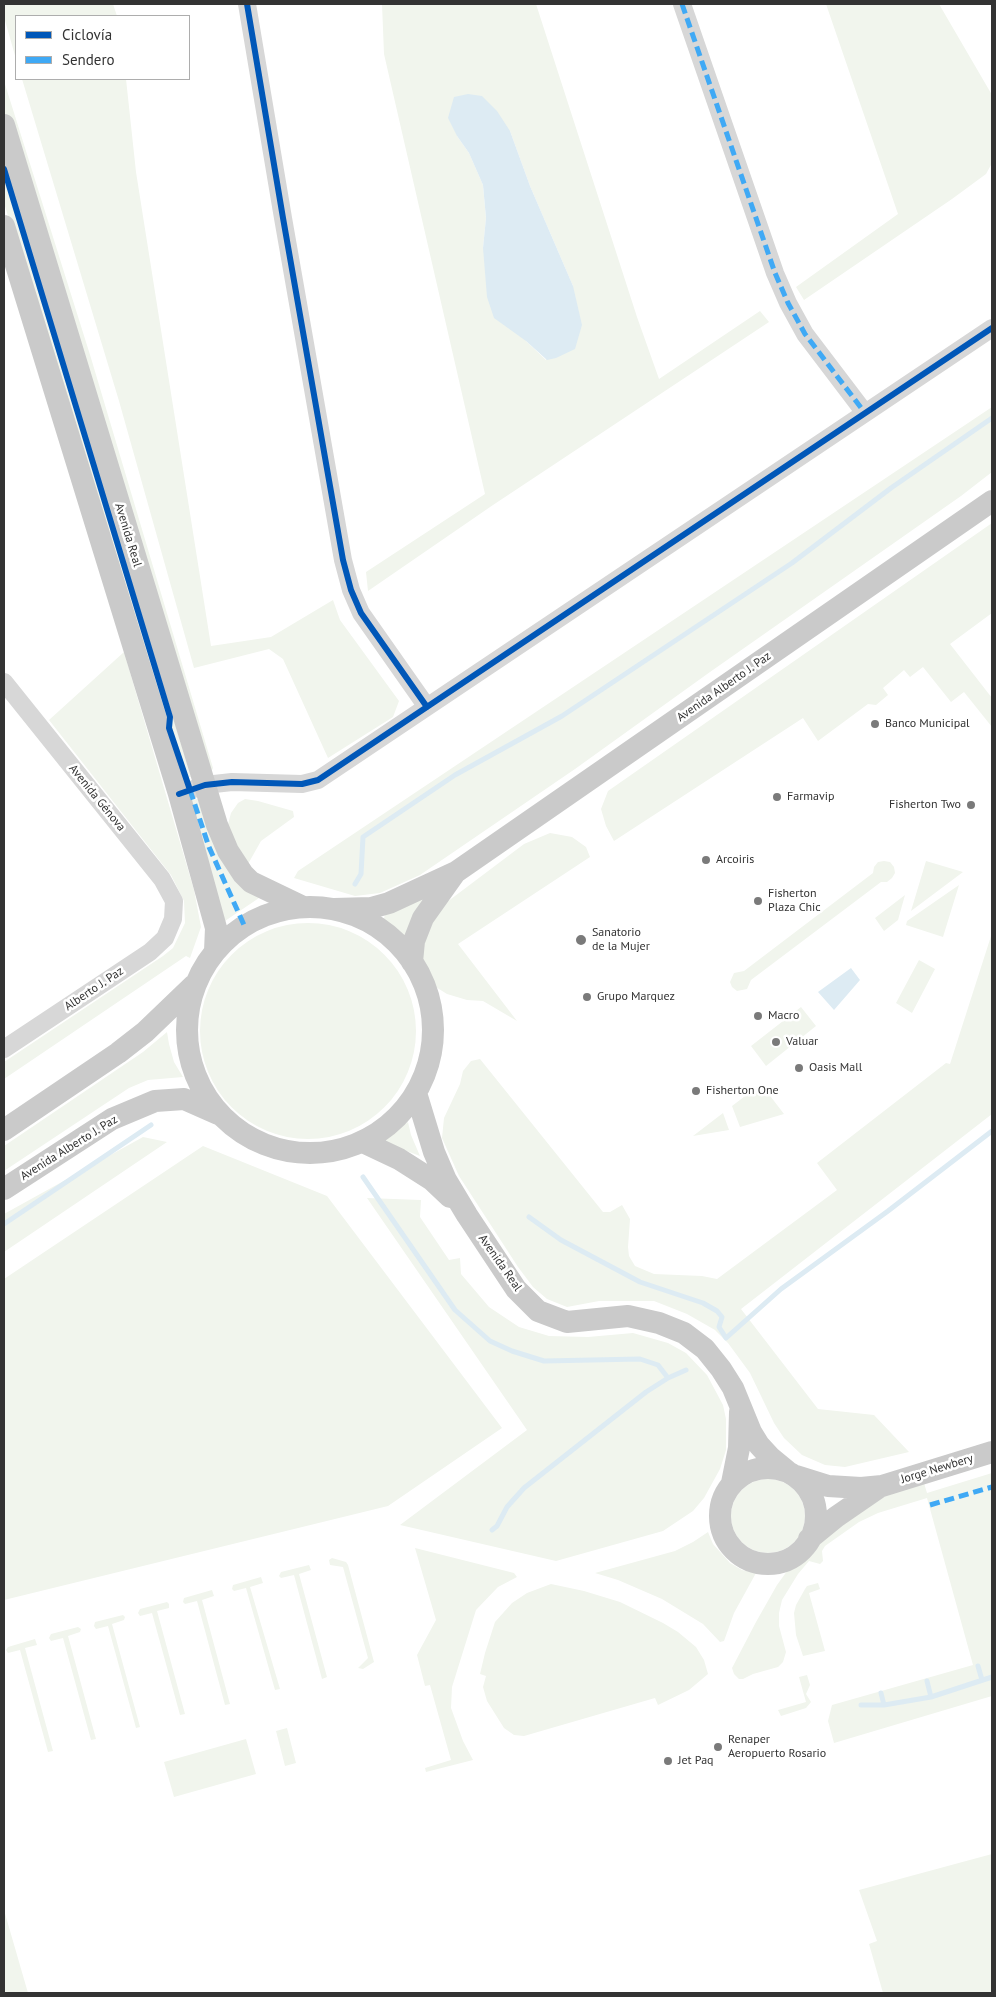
<!DOCTYPE html>
<html>
<head>
<meta charset="utf-8">
<style>
  body { margin:0 }
  #map { position:relative; width:996px; height:1997px; overflow:hidden; background:#fff; font-family:"PT Sans",sans-serif }
  canvas { display:block }
  .frame { position:absolute; inset:0; border:5px solid #333; pointer-events:none }
  .legend { position:absolute; left:15px; top:15px; width:175px; height:65px; box-sizing:border-box; background:#fff; border:1px solid #adadad; margin:0; padding:6px 9px; list-style:none; font-size:15px; color:#333 }
  .legend li { display:flex; align-items:center; gap:10px; height:25px }
  .legend b { width:25px; border:1px solid #adadad }
</style>
</head>
<body>
<div id="map">
<canvas width="996" height="1997"></canvas>
<div class="frame"></div>
<ul class="legend">
<li><b style="height:6px;background:#0057b8"></b>Ciclovía</li>
<li><b style="height:6px;background:#3fa9f5"></b>Sendero</li>
</ul>
</div>
<script>
const c = document.querySelector('canvas').getContext('2d');
c.lineJoin = 'round';
function fill(path, color) { c.fillStyle = color; c.fill(path, 'evenodd'); }
const shape = rows => new Path2D(rows.map(r => 'M' + r).join(''));
function trace(path, color, width, dash) { c.strokeStyle = color; c.lineWidth = width; c.lineCap = dash ? 'butt' : 'round'; c.setLineDash(dash || []); c.stroke(path); }
function write(font, color, halo, rows, align = 'center') {
  c.font = font + ' "PT Sans",sans-serif'; c.lineWidth = 5; c.setLineDash([]); c.textBaseline = 'middle'; c.strokeStyle = halo; c.fillStyle = color; for (const [text, x, y, turn = 0] of rows) {
    c.save(); c.translate(x, y); c.rotate((+turn || 0) * Math.PI / 180); c.textAlign = isNaN(turn) ? turn : align; if (halo) c.strokeText(text, 0, 0); c.fillText(text, 0, 0); c.restore();
  }
}
fill(shape([
  [4,4,113,4,117,16,16,16,16,59,4,17],
  [382,4,536,4,637,317,659,379,760,311,769,322,493,505,368,591,366,572,485,494,384,54],
  [510,131,530,186,573,286,546,360,526,341,483,248,486,218,483,185,469,153,457,136],
  [826,4,939,4,992,95,992,163,986,174,952,199,804,300,796,287,898,214],
  [22,79,126,79,136,172,211,646,271,637,333,600,340,620,399,701,393,717,328,758,283,659,269,649,194,668,119,401],
  [4,81,91,358,213,768,205,785,4,125],
  [4,153,191,777,182,779,4,203],
  [992,407,992,472,961,496,710,672,575,769,420,875,380,893,355,896,294,878,298,871],
  [992,523,992,613,950,644,992,698,992,727,964,692,951,702,923,667,910,677,904,670,883,688,888,695,876,705,868,704,818,741,803,718,614,841,606,826,601,809,608,791],
  [124,652,194,890,201,927,190,958,186,956,4,1079,4,1062,163,956,173,948,185,923,184,901,171,875,49,720],
  [203,798,259,898,222,923,186,801],
  [245,799,258,801,293,811,294,817,261,841,248,864,227,828,231,813,238,803],
  [550,833,572,837,586,847,590,857,458,944,517,1021,483,1001,467,1000,447,994,431,984,423,967,421,944,430,923,447,902,524,844],
  [884,861,890,862,894,867,895,873,892,878,887,882,881,882,751,980,747,989,737,991,732,987,730,982,734,973,744,971,873,873,874,867,878,862],
  [926,861,963,872,911,911],
  [440,884,408,936,403,938,384,919,385,913],
  [959,885,943,937,906,925,907,921],
  [905,895,898,920,884,931,875,918],
  '200 1031a108 108 0 1 1 216 0a108 108 0 1 1-216 0Z',
  [992,933,992,1114,741,1309,818,1409,874,1415,909,1452,845,1467,825,1465,802,1455,784,1438,774,1423,750,1373,728,1343,715,1330,687,1314,654,1301,599,1301,567,1307,547,1299,533,1287,518,1267,459,1176,442,1138,444,1118,460,1084,463,1071,471,1061,480,1059,603,1212,610,1212,622,1205,630,1219,628,1247,629,1256,635,1266,654,1274,702,1276,717,1279,837,1190,817,1163,946,1063,950,1064],
  [919,960,935,969,912,1013,896,1003],
  [801,1007,816,1026,766,1066,751,1046],
  [167,1032,169,1044,174,1062,183,1077,148,1080,129,1088,4,1171,4,1146,143,1052],
  [761,1084,784,1114,740,1127,732,1106],
  [723,1113,729,1130,693,1136],
  [408,1122,411,1135,420,1156,383,1142],
  [143,1137,167,1142,4,1252,4,1214],
  [203,1146,327,1196,502,1428,388,1506,4,1600,4,1279],
  [367,1198,421,1200,420,1217,449,1260,460,1258,461,1274,489,1307,519,1327,549,1336,588,1337,633,1333,668,1343,686,1353,707,1375,723,1405,726,1419,726,1450,720,1469,704,1498,693,1511,663,1531,556,1561,400,1525,527,1430],
  [992,1473,992,1696,834,1743,828,1721,832,1705,973,1665,927,1498,878,1513,859,1522,825,1546,822,1551,823,1561,820,1564,809,1561,798,1574,782,1600,779,1613,779,1626,786,1652,783,1662,778,1667,753,1674,743,1679,739,1679,734,1674,732,1668,756,1622,777,1585,790,1567,813,1544,885,1496,924,1483,927,1493],
  '731 1516a37 37 0 1 1 74 0a37 37 0 1 1-74 0Z',
  [708,1532,713,1544,730,1563,742,1570,756,1573,734,1613,724,1641,720,1642,703,1624,662,1599,618,1580,595,1573,675,1551,693,1542],
  [415,1548,514,1573,517,1577,498,1587,476,1610,452,1687,451,1708,463,1741,473,1760,426,1772,425,1768,451,1760,430,1685,425,1686,417,1655,436,1620],
  [332,1558,346,1562,348,1565,374,1662,363,1669,358,1668,368,1658,343,1567,330,1565,329,1560],
  [309,1565,311,1570,299,1574,327,1677,322,1679,294,1575,281,1578,279,1576,281,1572],
  [261,1577,263,1583,250,1587,280,1689,275,1690,246,1588,234,1591,232,1589,233,1585],
  [818,1583,820,1589,809,1593,825,1651,803,1656,796,1635,794,1613,796,1605,805,1589,807,1586],
  [551,1584,584,1591,620,1602,663,1623,678,1632,696,1647,704,1660,708,1674,689,1690,658,1705,655,1698,524,1736,514,1735,504,1728,487,1701,483,1687,486,1676,480,1674,485,1653,495,1622,512,1603,527,1593],
  [212,1590,214,1596,202,1600,230,1704,225,1705,197,1601,185,1604,183,1602,184,1598],
  [167,1602,169,1604,169,1608,157,1611,185,1714,180,1715,152,1613,140,1616,138,1613,140,1609],
  [123,1615,125,1617,124,1620,112,1624,140,1727,136,1728,108,1626,96,1629,94,1626,95,1622],
  [78,1627,81,1629,80,1632,68,1636,96,1739,91,1740,63,1638,51,1641,49,1638,51,1634],
  [35,1639,37,1645,25,1648,53,1751,48,1752,20,1650,8,1653,6,1650,8,1647],
  [807,1675,810,1685,806,1694,811,1702,806,1708,781,1716,778,1710,806,1702,799,1677],
  [287,1728,296,1763,285,1766,276,1731],
  [246,1739,256,1774,174,1797,164,1762],
  [992,1854,992,1993,883,1993,869,1944,877,1941,859,1890],
  [4,1910,28,1993,4,1993]
]), '#f1f5ed');
fill(shape([
  [468,94,482,96,497,111,510,131,530,186,573,286,582,325,575,349,556,358,547,360,526,341,494,318,487,297,483,248,486,218,483,185,469,153,457,136,448,118,454,97],
  [851,968,860,980,834,1010,818,992]
]), '#ddebf3');
trace(shape([
  [355,884,361,874,363,837,455,775,562,716,792,563,891,488,992,418],
  [363,1177,455,1310,490,1341,512,1351,544,1361,640,1359,658,1365,668,1378],
  [529,1217,561,1240,640,1282,703,1303,717,1311,722,1317,719,1327,726,1338,781,1289,888,1211,992,1131],
  [4,1224,151,1125],
  [492,1530,497,1526,507,1507,524,1488,646,1392,668,1378,686,1370],
  [978,1666,982,1680],
  [927,1681,931,1697],
  [881,1693,884,1705],
  [861,1705,884,1705,931,1697,992,1677]
]), '#ddebf3', 5);
trace(shape([
  [247,4,283,218,343,560,351,590,361,613,427,707],
  [682,4,775,273,788,303,805,334,865,413],
  [4,682,162,879,174,901,173,919,165,938,150,952,4,1049],
  [179,794,205,785,232,782,302,784,318,780,992,328]
]), '#d7d7d7', 18);
trace(shape([
  [4,125,217,825,228,851,243,874,251,882,303,907],
  [4,226,179,794,216,928,215,951],
  '187 1030a123 123 0 1 1 246 0a123 123 0 1 1-246 0Z',
  [334,909,371,908,389,903,456,872,992,501],
  [412,962,414,941,423,918,455,873],
  [416,1093,434,1152,446,1180,467,1215,516,1289,538,1311,567,1322,628,1316,659,1323,684,1333,705,1349,721,1369,733,1388,751,1432,759,1445,770,1457,787,1471],
  [4,1130,118,1053,145,1032,194,985],
  [363,1142,399,1159,432,1180,450,1197],
  [4,1189,112,1119,155,1101,184,1099,218,1114],
  '720 1516a48 48 0 1 1 96 0a48 48 0 1 1-96 0Z',
  [796,1476,828,1486,861,1488,882,1486,992,1452],
  [732,1483,739,1448,740,1412],
  [809,1539,836,1517,881,1486]
]), '#cacaca', 22);
trace(shape([
  [682,4,775,273,788,303,805,334,865,413],
  [190,790,209,847,244,925],
  [930,1505,992,1487]
]), '#3fa9f5', 5, [10, 5]);
trace(shape([
  [247,4,283,218,343,560,351,590,361,613,427,707],
  [4,169,170,717,169,728,190,790],
  [179,794,205,785,232,782,302,784,318,780,992,328]
]), '#0057b8', 6);
for (const [x, y, r, color] of [
  [875,724,5,"#7a7a7a"],
  [777,797,5,"#7a7a7a"],
  [971,805,5,"#7a7a7a"],
  [706,860,5,"#7a7a7a"],
  [758,901,5,"#7a7a7a"],
  [581,940,6,"#7a7a7a"],
  [587,997,5,"#7a7a7a"],
  [758,1016,5,"#7a7a7a"],
  [776,1042,5,"#7a7a7a"],
  [799,1068,5,"#7a7a7a"],
  [696,1091,5,"#7a7a7a"],
  [718,1747,5,"#7a7a7a"],
  [668,1761,5,"#7a7a7a"]
]) { const dot = new Path2D(); dot.arc(x, y, r, 0, 2 * Math.PI); c.fillStyle = color; c.fill(dot); trace(dot, '#fff', 2); }
write('12px', '#333', '#fff', [
  ["Avenida Real",128,535,73],
  ["Avenida Alberto J. Paz",724,687,-35],
  ["Avenida Génova",97,798,51],
  ["Alberto J. Paz",94,989,-34],
  ["Avenida Alberto J. Paz",69,1148,-32],
  ["Avenida Real",500,1263,55],
  ["Jorge Newbery",937,1469,-17]
]);
write('12px', '#333', '#fff', [
  ["Banco Municipal",885,724],
  ["Farmavip",787,797],
  ["Fisherton Two",961,805,"right"],
  ["Arcoiris",716,860],
  ["Fisherton",768,894],
  ["Plaza Chic",768,908],
  ["Sanatorio",592,933],
  ["de la Mujer",592,947],
  ["Grupo Marquez",597,997],
  ["Macro",768,1016],
  ["Valuar",786,1042],
  ["Oasis Mall",809,1068],
  ["Fisherton One",706,1091],
  ["Renaper",728,1740],
  ["Aeropuerto Rosario",728,1754],
  ["Jet Paq",678,1761]
], 'left');
</script>
</body>
</html>
